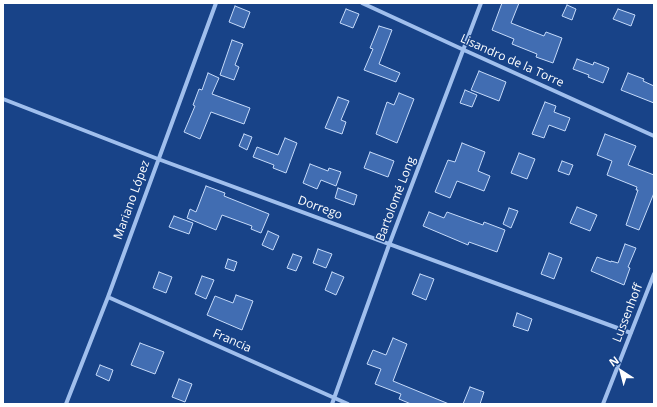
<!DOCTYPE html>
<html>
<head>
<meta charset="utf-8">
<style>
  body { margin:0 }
  #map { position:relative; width:657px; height:407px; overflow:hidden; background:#184388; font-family:"Open Sans",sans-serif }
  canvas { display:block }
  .frame { position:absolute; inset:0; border:4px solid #fff; pointer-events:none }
  .north { position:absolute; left:601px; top:351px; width:40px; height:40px; -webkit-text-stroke:3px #184388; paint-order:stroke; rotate:324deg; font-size:11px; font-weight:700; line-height:16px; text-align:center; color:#fff }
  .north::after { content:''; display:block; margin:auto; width:14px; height:18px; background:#fff; clip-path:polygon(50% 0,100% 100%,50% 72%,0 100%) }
</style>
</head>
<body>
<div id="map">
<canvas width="657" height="407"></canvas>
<div class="frame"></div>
<div class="north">N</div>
</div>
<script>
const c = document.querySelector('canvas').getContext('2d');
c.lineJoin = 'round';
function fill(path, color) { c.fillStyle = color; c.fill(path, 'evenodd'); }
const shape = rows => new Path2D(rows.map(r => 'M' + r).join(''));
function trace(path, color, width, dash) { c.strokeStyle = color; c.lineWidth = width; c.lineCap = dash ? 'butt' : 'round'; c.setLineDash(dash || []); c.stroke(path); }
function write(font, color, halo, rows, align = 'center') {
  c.font = font + ' "Open Sans",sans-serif'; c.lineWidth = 3; c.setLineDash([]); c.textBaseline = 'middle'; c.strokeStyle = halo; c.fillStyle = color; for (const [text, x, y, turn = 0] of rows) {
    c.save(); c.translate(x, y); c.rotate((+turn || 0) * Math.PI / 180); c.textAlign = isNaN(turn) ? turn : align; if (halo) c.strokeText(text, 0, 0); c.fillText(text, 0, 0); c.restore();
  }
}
const building = shape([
  [502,3,519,3,511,23,544,36,546,32,562,38,553,63,536,57,537,54,512,44,514,39,492,30,502,3],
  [567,5,576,9,572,20,562,16,567,5],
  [235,6,250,12,244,28,229,22,235,6],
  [346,9,359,14,353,28,340,23,346,9],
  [618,9,635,15,631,26,613,19,618,9],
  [379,26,392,30,379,64,400,73,396,82,364,70,373,49,370,48,379,26],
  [232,40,243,44,235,65,239,67,234,80,220,75,232,40],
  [577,59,593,65,594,62,609,68,603,83,588,77,589,75,573,69,577,59],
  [479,71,506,82,499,101,471,90,479,71],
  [208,73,219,78,212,94,250,108,244,124,211,112,200,139,184,132,195,106,193,105,199,89,202,90,208,73],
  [628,73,644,79,643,81,654,86,654,103,621,90,628,73],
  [465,90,477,95,472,107,460,103,465,90],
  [399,93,414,99,397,143,376,134,387,102,394,105,399,93],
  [338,97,349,101,341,120,346,122,342,134,325,128,338,97],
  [545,102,556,106,554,112,570,118,565,131,549,125,544,138,532,134,545,102],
  [244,134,252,137,247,150,239,146,244,134],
  [605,134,636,146,628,165,654,175,654,193,639,230,626,225,638,190,636,190,637,187,607,175,612,161,597,155,605,134],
  [285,138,297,143,286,173,273,168,274,165,253,157,257,147,278,155,285,138],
  [462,143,485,152,478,171,490,176,484,191,457,181,450,198,435,192,448,160,455,162,462,143],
  [370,152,394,161,388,177,364,168,370,152],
  [519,153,535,159,527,179,511,173,519,153],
  [562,161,573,165,569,175,558,171,562,161],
  [310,164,328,171,329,168,341,172,336,186,321,180,317,189,303,183,310,164],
  [206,186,225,193,224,196,269,214,261,233,251,229,252,226,222,215,216,230,187,218,190,209,196,212,206,186],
  [338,188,357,195,354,205,335,198,338,188],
  [577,207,597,215,590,231,570,223,577,207],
  [509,208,518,211,511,228,503,224,509,208],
  [429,212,444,218,447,212,483,225,484,222,505,230,497,252,469,242,468,245,423,226,429,212],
  [174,216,193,223,189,234,169,227,174,216],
  [268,231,279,236,273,250,262,245,268,231],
  [625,244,636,248,628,267,630,268,624,285,591,271,597,257,611,262,611,261,618,263,625,244],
  [318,249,332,254,326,268,313,263,318,249],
  [549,253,562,258,554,279,541,274,549,253],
  [293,254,302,257,296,271,287,268,293,254],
  [228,259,237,262,234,271,225,268,228,259],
  [159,272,172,277,166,293,153,288,159,272],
  [332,272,344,277,336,295,325,290,332,272],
  [420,274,434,279,426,300,412,294,420,274],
  [202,276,214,280,206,299,195,294,202,276],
  [236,295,253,301,242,330,207,315,215,296,233,303,236,295],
  [517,313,532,319,528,331,513,326,517,313],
  [393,338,407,344,393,381,449,404,411,404,399,399,401,394,375,384,381,369,367,364,373,350,386,355,393,338],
  [140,343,164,352,155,374,131,365,140,343],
  [100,365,113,370,109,381,96,375,100,365],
  [179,379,192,384,185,402,172,397,179,379],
  [470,387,484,392,480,404,463,404,470,387]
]);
fill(building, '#416db2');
trace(building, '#c6dbfa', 1);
trace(shape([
  [362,3,464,50,654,136],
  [3,99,158,159,631,333],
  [108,297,348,404],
  [66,404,108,297,216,3],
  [332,404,389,245,481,3],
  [603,404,654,274]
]), '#a0bfed', 4);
write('12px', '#fff', '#184388', [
  ["Lisandro de la Torre",512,61,24],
  ["Bartolomé Long",396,199,-69],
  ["Mariano López",132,200,-70],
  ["Dorrego",320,208,20],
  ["Lussenhoff",628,313,-69],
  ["Francia",232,341,24]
]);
</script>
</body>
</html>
